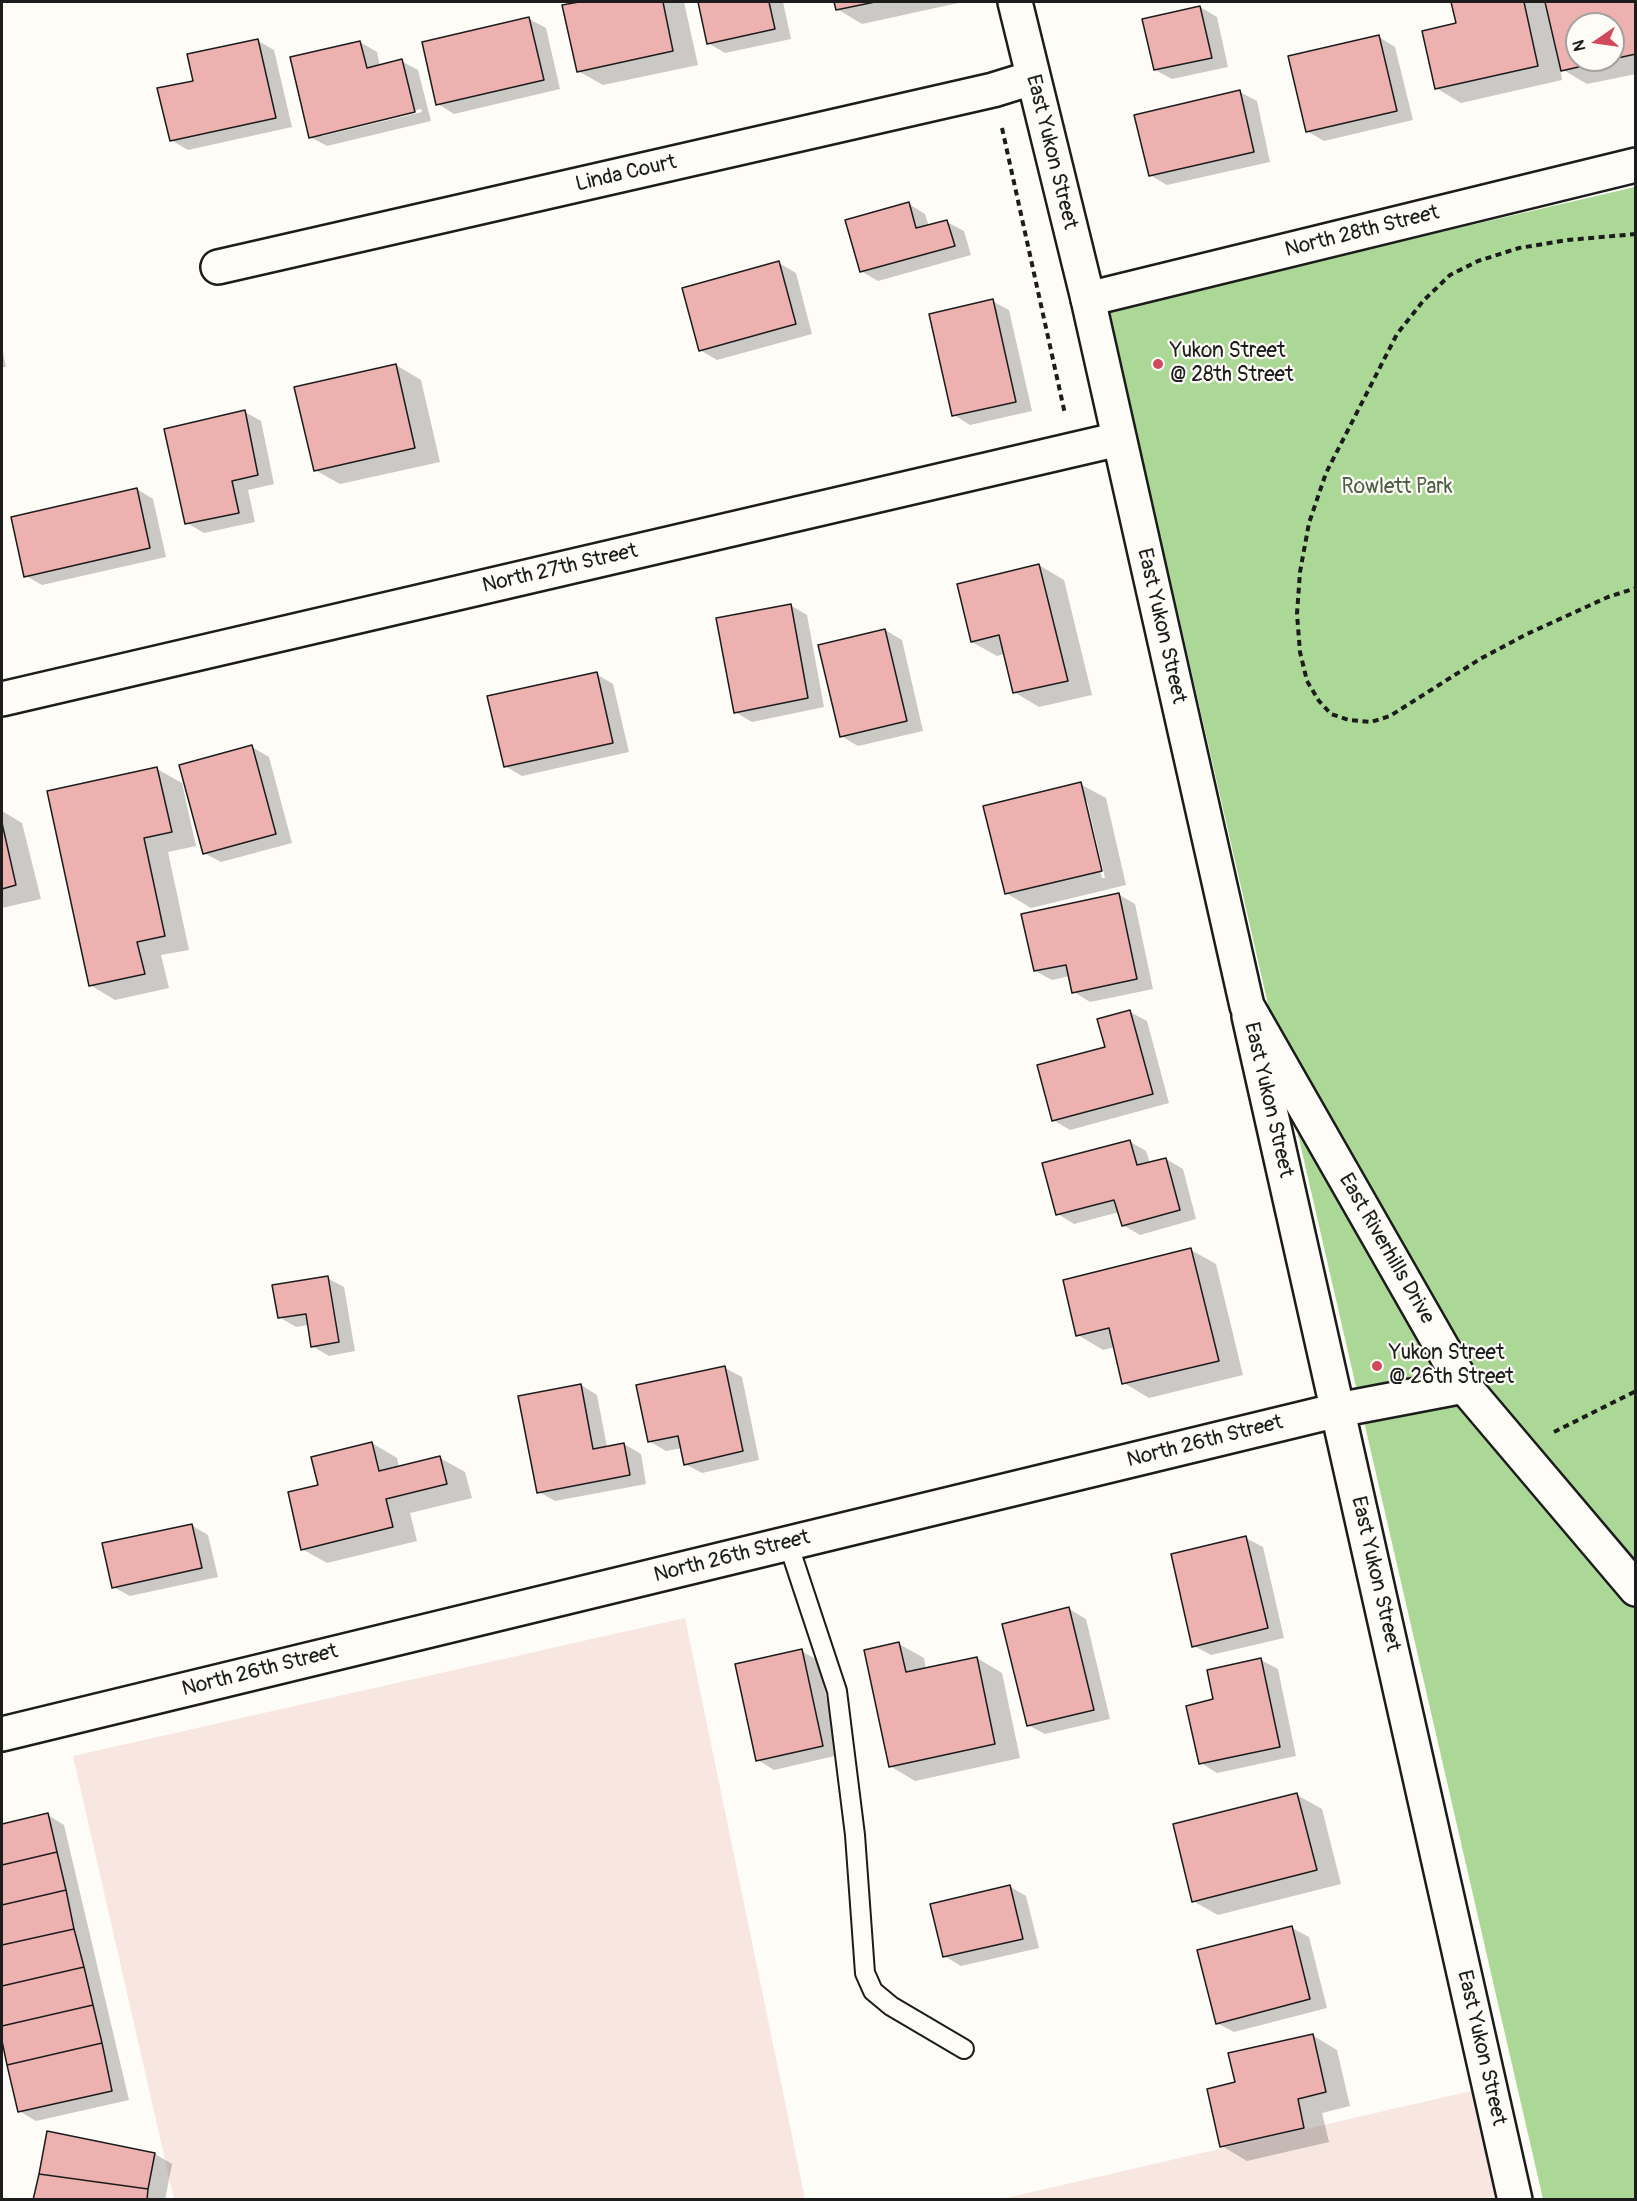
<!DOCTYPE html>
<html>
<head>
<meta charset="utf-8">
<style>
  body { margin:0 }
  #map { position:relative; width:1637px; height:2201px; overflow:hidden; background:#fdfcf7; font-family:Pangolin,sans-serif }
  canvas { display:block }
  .frame { position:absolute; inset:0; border:3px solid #1c1c1c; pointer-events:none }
  .north { position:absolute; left:1565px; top:12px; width:60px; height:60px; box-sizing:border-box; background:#fdfcf7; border:2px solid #a3a29f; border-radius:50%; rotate:257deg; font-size:16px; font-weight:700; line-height:24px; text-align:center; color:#1c1c1c }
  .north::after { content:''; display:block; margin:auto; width:21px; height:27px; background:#d1495b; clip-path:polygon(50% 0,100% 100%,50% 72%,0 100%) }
</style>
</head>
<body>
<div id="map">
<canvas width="1637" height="2201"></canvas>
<div class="frame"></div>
<div class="north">N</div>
</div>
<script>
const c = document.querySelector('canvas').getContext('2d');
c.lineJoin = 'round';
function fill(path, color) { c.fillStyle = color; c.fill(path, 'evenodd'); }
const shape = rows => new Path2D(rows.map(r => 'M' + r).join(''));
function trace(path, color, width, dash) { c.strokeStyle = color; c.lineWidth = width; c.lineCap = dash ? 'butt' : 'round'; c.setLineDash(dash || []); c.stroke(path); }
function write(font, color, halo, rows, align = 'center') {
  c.font = font + ' Pangolin,sans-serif'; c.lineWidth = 4.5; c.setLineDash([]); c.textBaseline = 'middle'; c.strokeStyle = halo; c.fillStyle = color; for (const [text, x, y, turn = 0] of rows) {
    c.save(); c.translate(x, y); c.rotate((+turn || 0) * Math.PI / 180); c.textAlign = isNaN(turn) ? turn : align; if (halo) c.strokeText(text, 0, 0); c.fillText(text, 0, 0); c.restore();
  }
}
fill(shape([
  [685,1618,805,2199,174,2199,73,1756],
  [1472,2091,1496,2199,1002,2199,1471,2091]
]), '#f8e6e1');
fill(shape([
  [1635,187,1635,2199,1543,2199,1108,309]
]), '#acd897');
fill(shape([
  [586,2,684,2,698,65,603,85,578,71,564,6],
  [699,2,783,2,791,39,725,53,708,43],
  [835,2,963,2,862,24,837,9],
  [1453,2,1636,2,1636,74,1587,84,1560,68,1562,80,1461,103,1436,88,1457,24],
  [1577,24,1613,24,1613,60,1577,60],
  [1200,7,1217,17,1228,67,1172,79,1155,70],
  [529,19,546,28,560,89,454,114,438,104],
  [1379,37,1395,47,1413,120,1324,141,1307,131],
  [258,41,274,50,292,127,188,150,171,140,195,82],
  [360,42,377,52,380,66,401,61,418,70,431,121,327,146,310,137],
  [421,109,422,112,322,136,322,133],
  [1240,92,1257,101,1270,162,1167,185,1150,175],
  [909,204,925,214,929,227,947,222,964,231,971,255,878,281,861,271],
  [779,263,796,273,812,334,717,360,700,350],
  [992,301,1009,310,1032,411,970,425,954,415],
  [2,348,6,367,2,367],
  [396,365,421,380,440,462,340,484,315,470],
  [245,412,261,421,274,484,248,490,255,522,204,533,187,523],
  [137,489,153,499,166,557,42,585,26,576],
  [1039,565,1064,580,1092,695,1039,707,1014,692,1005,654,997,656,972,642],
  [790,605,807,615,824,707,752,722,735,712],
  [885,630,902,640,923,731,858,746,841,736],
  [596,674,613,684,629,752,522,776,505,766],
  [252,747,269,757,292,843,221,862,204,853],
  [157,769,182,783,196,846,168,852,189,950,161,955,169,988,115,1000,90,985],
  [1080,784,1106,798,1126,885,1031,908,1006,893],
  [1084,801,1087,801,1105,878,1102,878],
  [2,811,22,823,41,899,2,908],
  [1118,894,1135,904,1153,989,1090,1002,1074,992,1070,976,1052,980,1035,971],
  [1130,1012,1147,1021,1169,1103,1070,1130,1053,1120],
  [1129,1141,1146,1151,1150,1163,1166,1159,1183,1169,1196,1219,1140,1235,1123,1225,1119,1212,1074,1224,1058,1214],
  [1191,1250,1216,1264,1243,1375,1149,1398,1124,1383,1115,1347,1103,1350,1078,1335],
  [327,1278,344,1287,355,1351,329,1356,312,1346,309,1325,296,1327,279,1317],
  [725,1368,742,1377,759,1460,702,1473,685,1464,682,1448,666,1451,649,1441],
  [581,1385,597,1395,607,1447,624,1444,641,1454,646,1484,555,1501,539,1492],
  [372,1443,397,1458,399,1467,440,1458,465,1472,472,1498,410,1513,417,1541,327,1563,302,1549,320,1486],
  [191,1525,208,1535,218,1577,130,1596,113,1587],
  [1246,1538,1263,1547,1284,1638,1211,1655,1194,1646],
  [1069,1609,1086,1619,1110,1719,1045,1734,1028,1725],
  [899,1644,924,1658,926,1669,977,1658,1002,1673,1020,1758,915,1781,890,1766],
  [801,1651,818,1660,839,1755,774,1770,758,1760],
  [1261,1660,1278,1669,1296,1756,1217,1773,1201,1763,1215,1701],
  [1297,1795,1322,1809,1341,1884,1218,1915,1193,1901],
  [48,1815,64,1825,129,2100,36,2121,19,2111,2,2036,2,1826],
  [1009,1886,1026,1896,1039,1948,961,1966,944,1956],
  [1292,1928,1309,1937,1327,2008,1234,2032,1217,2023],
  [1312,2035,1337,2050,1350,2106,1322,2113,1329,2142,1247,2161,1222,2146,1236,2083],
  [48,2133,155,2154,172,2164,165,2200,35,2200]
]), '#0003');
const building = shape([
  [579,2,663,2,673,51,577,72,562,5,579,2],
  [698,2,769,2,775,29,707,44,698,2],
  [834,2,875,2,836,10,834,2],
  [1451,2,1524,2,1538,66,1435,89,1422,31,1456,23,1451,2],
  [1545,2,1636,2,1636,54,1613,59,1613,24,1577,24,1577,60,1609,60,1561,71,1545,2],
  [1200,6,1212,58,1154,70,1142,19,1200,6],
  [529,17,544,80,436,105,422,42,529,17],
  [1379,35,1397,111,1306,132,1288,56,1379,35],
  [258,39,276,118,170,141,157,88,193,81,187,54,258,39],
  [360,41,367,68,402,59,415,112,309,138,290,57,360,41],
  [1240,90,1254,152,1149,176,1134,115,1240,90],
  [909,202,916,228,947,220,955,246,860,272,845,220,909,202],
  [779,261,796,324,699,351,682,288,779,261],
  [993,299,1016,402,952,416,929,314,993,299],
  [396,364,415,448,314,471,294,387,396,364],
  [245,410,258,475,232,481,239,513,185,524,164,429,245,410],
  [137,488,150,548,24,577,11,517,137,488],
  [1039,564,1068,681,1013,693,999,635,971,642,957,584,1039,564],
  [791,604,808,698,734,713,716,618,791,604],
  [885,629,907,721,840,737,818,645,885,629],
  [597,672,613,743,504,767,487,696,597,672],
  [252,745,276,834,203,854,179,765,252,745],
  [157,767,172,832,144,838,165,936,137,942,145,974,89,986,47,791,157,767],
  [1081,782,1102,871,1005,894,983,806,1081,782],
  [2,823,16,885,2,889,2,823],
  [1119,893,1137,979,1072,993,1066,965,1034,971,1021,914,1119,893],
  [1130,1010,1153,1094,1052,1121,1037,1065,1105,1047,1097,1019,1130,1010],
  [1130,1140,1137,1165,1166,1158,1180,1210,1122,1226,1114,1200,1056,1215,1042,1163,1130,1140],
  [1191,1248,1219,1361,1122,1384,1109,1328,1076,1336,1063,1280,1191,1248],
  [328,1276,339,1342,311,1347,306,1314,278,1318,272,1285,328,1276],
  [725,1366,743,1451,684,1465,678,1436,648,1442,636,1385,725,1366],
  [581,1384,593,1449,624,1443,630,1475,537,1493,518,1396,581,1384],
  [372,1442,379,1471,440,1456,447,1484,386,1499,393,1527,301,1550,288,1492,318,1485,311,1457,372,1442],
  [192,1524,202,1568,112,1588,102,1543,192,1524],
  [1246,1536,1268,1628,1192,1647,1171,1554,1246,1536],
  [1069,1607,1094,1710,1027,1726,1002,1624,1069,1607],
  [899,1642,906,1672,977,1657,995,1744,889,1767,864,1650,899,1642],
  [802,1649,823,1746,756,1761,735,1664,802,1649],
  [1261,1658,1280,1747,1199,1764,1186,1706,1213,1699,1207,1670,1261,1658],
  [1297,1793,1317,1870,1192,1902,1173,1824,1297,1793],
  [48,1813,57,1852,2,1865,2,1824,48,1813],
  [57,1852,66,1890,2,1905,2,1865,57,1852],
  [1010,1885,1023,1939,943,1957,930,1904,1010,1885],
  [66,1890,74,1929,2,1945,2,1905,66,1890],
  [1292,1926,1310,1999,1216,2024,1197,1950,1292,1926],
  [74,1929,84,1967,2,1986,2,1945,74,1929],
  [84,1967,93,2005,2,2026,2,1986,84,1967],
  [93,2005,102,2043,7,2065,2,2041,2,2026,93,2005],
  [1313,2034,1326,2092,1298,2099,1304,2128,1220,2147,1207,2089,1235,2082,1228,2053,1313,2034],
  [102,2043,112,2091,18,2112,7,2065,102,2043],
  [47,2131,155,2153,148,2189,39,2174,47,2131],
  [39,2174,148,2189,147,2200,33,2200,39,2174]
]);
fill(building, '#edb1af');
trace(building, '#1c1c1c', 1.5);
const lane = shape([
  [788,1543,837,1691,855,1835,865,1973,873,1991,891,2006,964,2049]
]);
const street = shape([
  [218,267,993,90,1032,78],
  [1088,299,1636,165],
  [2,699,1119,439],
  [1249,1016,1515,2200],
  [2,1734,1338,1410,1464,1386]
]);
const secondary = shape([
  [1015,2,1088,299,1247,1006,1464,1386,1636,1589]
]);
trace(lane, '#1c1c1c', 22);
trace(street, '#1c1c1c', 38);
trace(secondary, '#1c1c1c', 38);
trace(shape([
  [1002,128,1065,414],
  [1636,234,1568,240,1519,248,1478,261,1450,275,1424,300,1397,334,1326,473,1309,523,1300,572,1297,614,1300,652,1307,681,1319,701,1331,714,1349,720,1371,722,1390,716,1480,659,1527,634,1608,597,1636,588],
  [1554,1432,1636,1391]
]), '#1c1c1c', 4, [6, 4.5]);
trace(lane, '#fdfcf7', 18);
trace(street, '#fdfcf7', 33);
trace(secondary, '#fdfcf7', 33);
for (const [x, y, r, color] of [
  [1158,364,6,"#d1495b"],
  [1377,1366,6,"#d1495b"]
]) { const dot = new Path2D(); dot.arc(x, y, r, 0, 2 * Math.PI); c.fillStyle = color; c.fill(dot); trace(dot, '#fdfcf7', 2); }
write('21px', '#1c1c1c', '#fdfcf7', [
  ["East Yukon Street",1051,152,76],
  ["Linda Court",626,174,-13],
  ["North 28th Street",1362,232,-14],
  ["North 27th Street",560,569,-13],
  ["East Yukon Street",1161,626,77],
  ["East Yukon Street",1268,1100,77],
  ["East Riverhills Drive",1386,1249,60],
  ["North 26th Street",1205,1442,-14],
  ["North 26th Street",732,1557,-14],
  ["East Yukon Street",1375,1574,77],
  ["North 26th Street",260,1671,-14],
  ["East Yukon Street",1481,2048,77]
]);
write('21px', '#1c1c1c', '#fdfcf7', [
  ["Yukon Street",1170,352],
  ["@ 28th Street",1170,376],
  ["Yukon Street",1389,1354],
  ["@ 26th Street",1389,1378]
], 'left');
write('21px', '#4e5e47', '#fdfcf7', [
  ["Rowlett Park",1397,488]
]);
</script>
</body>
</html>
